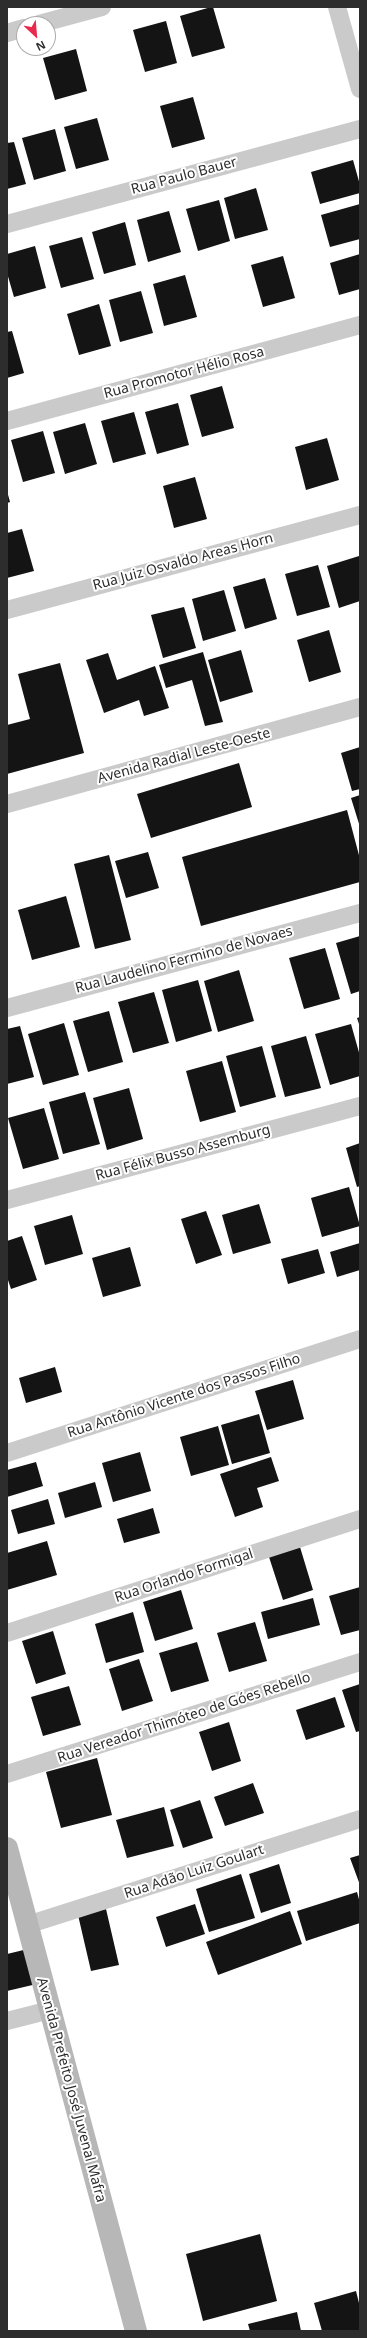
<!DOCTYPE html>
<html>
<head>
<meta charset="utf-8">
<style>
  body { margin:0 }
  #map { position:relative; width:367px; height:2338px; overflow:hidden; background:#fff; font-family:"Noto Sans",sans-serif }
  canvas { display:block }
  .frame { position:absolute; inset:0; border:8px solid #2d2d2d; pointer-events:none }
  .north { position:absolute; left:16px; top:16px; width:40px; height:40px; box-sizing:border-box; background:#fff; border:1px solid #ababab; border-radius:50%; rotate:154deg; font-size:11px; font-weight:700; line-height:16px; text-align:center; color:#2d2d2d }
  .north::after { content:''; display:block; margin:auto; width:14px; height:18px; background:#e82a4d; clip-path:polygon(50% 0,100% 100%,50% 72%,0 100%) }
</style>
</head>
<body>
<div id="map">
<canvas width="367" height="2338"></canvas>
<div class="frame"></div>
<div class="north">N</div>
</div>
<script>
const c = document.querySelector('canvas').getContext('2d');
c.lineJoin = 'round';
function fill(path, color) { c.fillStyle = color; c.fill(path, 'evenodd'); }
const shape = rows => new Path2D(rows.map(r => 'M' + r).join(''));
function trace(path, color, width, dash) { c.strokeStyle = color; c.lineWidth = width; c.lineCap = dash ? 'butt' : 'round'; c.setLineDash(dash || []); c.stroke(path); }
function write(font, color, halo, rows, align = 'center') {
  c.font = font + ' "Noto Sans",sans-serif'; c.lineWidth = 4; c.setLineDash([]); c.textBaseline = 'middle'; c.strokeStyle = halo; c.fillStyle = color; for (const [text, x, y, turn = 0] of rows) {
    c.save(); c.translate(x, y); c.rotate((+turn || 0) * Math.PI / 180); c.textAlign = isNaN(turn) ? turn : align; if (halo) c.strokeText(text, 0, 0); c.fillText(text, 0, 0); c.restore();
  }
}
fill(shape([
  [211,7,213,7,225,48,192,57,180,16],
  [166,21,177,63,145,72,133,30],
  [76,49,87,91,55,100,43,58],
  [193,97,205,139,172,148,160,106],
  [97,118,109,160,76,169,64,127],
  [55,129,66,171,34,180,22,138],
  [14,142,26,184,7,189,7,143],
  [353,160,360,185,360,193,320,204,311,172],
  [256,188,268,230,235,239,224,198],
  [219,200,230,241,198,251,186,209],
  [360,204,360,239,330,247,321,215],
  [169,211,181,252,148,262,137,220],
  [125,222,136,265,104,274,92,232],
  [82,237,94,279,61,288,49,246],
  [35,246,46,288,14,297,7,273,7,254],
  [360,254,360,289,339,295,330,263],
  [283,256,295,298,263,307,251,265],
  [185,275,197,317,164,326,153,284],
  [141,291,153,333,120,342,109,300],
  [99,304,111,346,79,355,67,314],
  [12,331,24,373,7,378,7,332],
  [222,386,234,428,202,437,190,395],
  [178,403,189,445,157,454,145,412],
  [134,412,146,454,113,463,101,421],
  [85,423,97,464,65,474,53,432],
  [43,431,55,473,23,482,11,440],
  [327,438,339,480,306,490,295,447],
  [195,477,207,519,174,528,163,486],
  [7,491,10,502,7,503],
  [22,529,34,571,7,578,7,533],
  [359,556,360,601,339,608,327,566],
  [318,565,330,607,297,616,285,574],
  [265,578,277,619,245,629,233,587],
  [224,590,236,631,203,641,192,599],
  [184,607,196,648,163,658,151,615],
  [329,630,341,672,309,682,297,640],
  [241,650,253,692,220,702,208,660],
  [203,652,223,722,205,726,192,680,166,688,159,665],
  [108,653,117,680,155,666,169,708,144,716,139,700,104,713,86,660],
  [60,663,84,753,7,774,7,725,30,719,18,674],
  [360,747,360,789,352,791,341,753],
  [239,763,252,807,151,838,137,794],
  [360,795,360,827,351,798],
  [347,810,360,859,360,882,201,926,182,857],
  [148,852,159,888,126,898,115,861],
  [109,855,131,940,95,949,74,864],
  [66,896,80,947,32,960,18,910],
  [360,936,360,991,351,994,336,943],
  [325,948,340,999,304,1009,289,958],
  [239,970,254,1021,218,1032,204,981],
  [198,980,212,1031,176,1042,162,990],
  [154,992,169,1043,133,1053,118,1002],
  [109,1011,123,1062,88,1072,73,1021],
  [360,1017,360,1027,357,1018],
  [64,1023,79,1075,43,1085,28,1034],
  [351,1024,360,1056,360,1076,330,1085,315,1034],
  [20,1026,34,1077,7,1084,7,1029],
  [306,1036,321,1088,285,1097,271,1046],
  [262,1046,276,1097,240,1107,226,1056],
  [222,1061,236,1112,200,1122,186,1071],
  [129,1088,143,1139,107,1150,93,1098],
  [85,1092,100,1144,63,1154,49,1102],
  [44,1108,59,1159,23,1169,8,1118],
  [360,1143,360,1186,357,1187,346,1148],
  [349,1187,360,1226,322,1237,311,1198],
  [259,1204,271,1243,233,1254,222,1215],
  [206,1211,222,1255,196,1264,181,1219],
  [72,1215,83,1254,45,1265,34,1226],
  [22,1236,37,1280,11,1289,7,1277,7,1241],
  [360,1243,360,1270,337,1277,330,1252],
  [130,1247,141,1286,103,1297,92,1258],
  [318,1249,325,1273,288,1284,281,1259],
  [55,1367,62,1392,26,1403,19,1378],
  [293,1380,304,1419,267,1430,255,1391],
  [259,1414,270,1453,232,1464,221,1425],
  [218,1426,229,1465,191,1476,180,1437],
  [140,1452,151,1491,113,1502,102,1463],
  [271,1457,279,1481,257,1488,263,1507,235,1517,220,1474],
  [36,1462,43,1486,7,1497,7,1470],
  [95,1482,102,1507,65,1518,58,1493],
  [48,1499,55,1524,18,1534,11,1510],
  [153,1508,160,1533,124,1543,117,1519],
  [47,1541,57,1575,7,1590,7,1553],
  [300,1547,313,1590,283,1600,269,1557],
  [360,1587,360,1630,341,1635,329,1596],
  [181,1590,193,1629,155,1641,143,1602],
  [313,1598,320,1625,268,1639,261,1612],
  [133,1612,144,1652,106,1663,95,1624],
  [255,1622,267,1661,229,1672,217,1633],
  [53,1631,66,1674,36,1684,22,1641],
  [197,1642,209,1681,171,1692,159,1653],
  [139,1659,153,1701,122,1711,109,1669],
  [360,1684,360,1731,356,1732,342,1690],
  [69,1686,81,1725,43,1736,31,1697],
  [335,1697,345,1727,306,1740,296,1710],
  [229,1722,241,1761,212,1771,199,1732],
  [97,1758,112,1815,61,1828,46,1772],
  [253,1783,264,1813,225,1826,214,1797],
  [200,1800,213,1838,183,1848,170,1810],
  [164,1807,174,1846,127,1858,116,1820],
  [360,1855,360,1885,350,1858],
  [279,1864,291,1903,261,1913,249,1874],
  [241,1874,255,1918,209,1932,196,1889],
  [357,1892,360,1903,360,1923,306,1941,297,1911],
  [195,1904,205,1934,166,1947,156,1917],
  [106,1909,119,1965,91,1971,78,1915],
  [290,1911,302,1944,218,1975,206,1942],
  [32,1948,41,1983,7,1991,7,1954],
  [260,2234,277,2301,203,2321,186,2254],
  [356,2291,360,2307,360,2331,322,2331,314,2303],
  [297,2312,301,2331,250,2331,248,2324]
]), '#141414');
trace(shape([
  [337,7,360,89],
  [39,24,102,7],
  [7,33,24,28],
  [7,224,360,129],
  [7,421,360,325],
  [7,610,360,515],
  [7,804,360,707],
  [7,1008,360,913],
  [7,1200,360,1106],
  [7,1453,360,1339],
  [7,1633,360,1519],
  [7,1774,360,1662],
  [27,1925,360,1819],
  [7,2021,50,2010]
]), '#cacaca', 18);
trace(shape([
  [7,1848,136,2331]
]), '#b7b7b7', 22);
write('14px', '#2d2d2d', '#fff', [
  ["Rua Paulo Bauer",184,176,-15],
  ["Rua Promotor Hélio Rosa",184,373,-15],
  ["Rua Juiz Osvaldo Areas Horn",183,562,-15],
  ["Avenida Radial Leste-Oeste",184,756,-15],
  ["Rua Laudelino Fermino de Novaes",184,960,-15],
  ["Rua Félix Busso Assemburg",183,1153,-15],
  ["Rua Antônio Vicente dos Passos Filho",184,1396,-18],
  ["Rua Orlando Formigal",184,1576,-18],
  ["Rua Vereador Thimóteo de Góes Rebello",184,1718,-18],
  ["Rua Adão Luiz Goulart",194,1872,-18],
  ["Avenida Prefeito José Juvenal Mafra",71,2090,75]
]);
</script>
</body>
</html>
